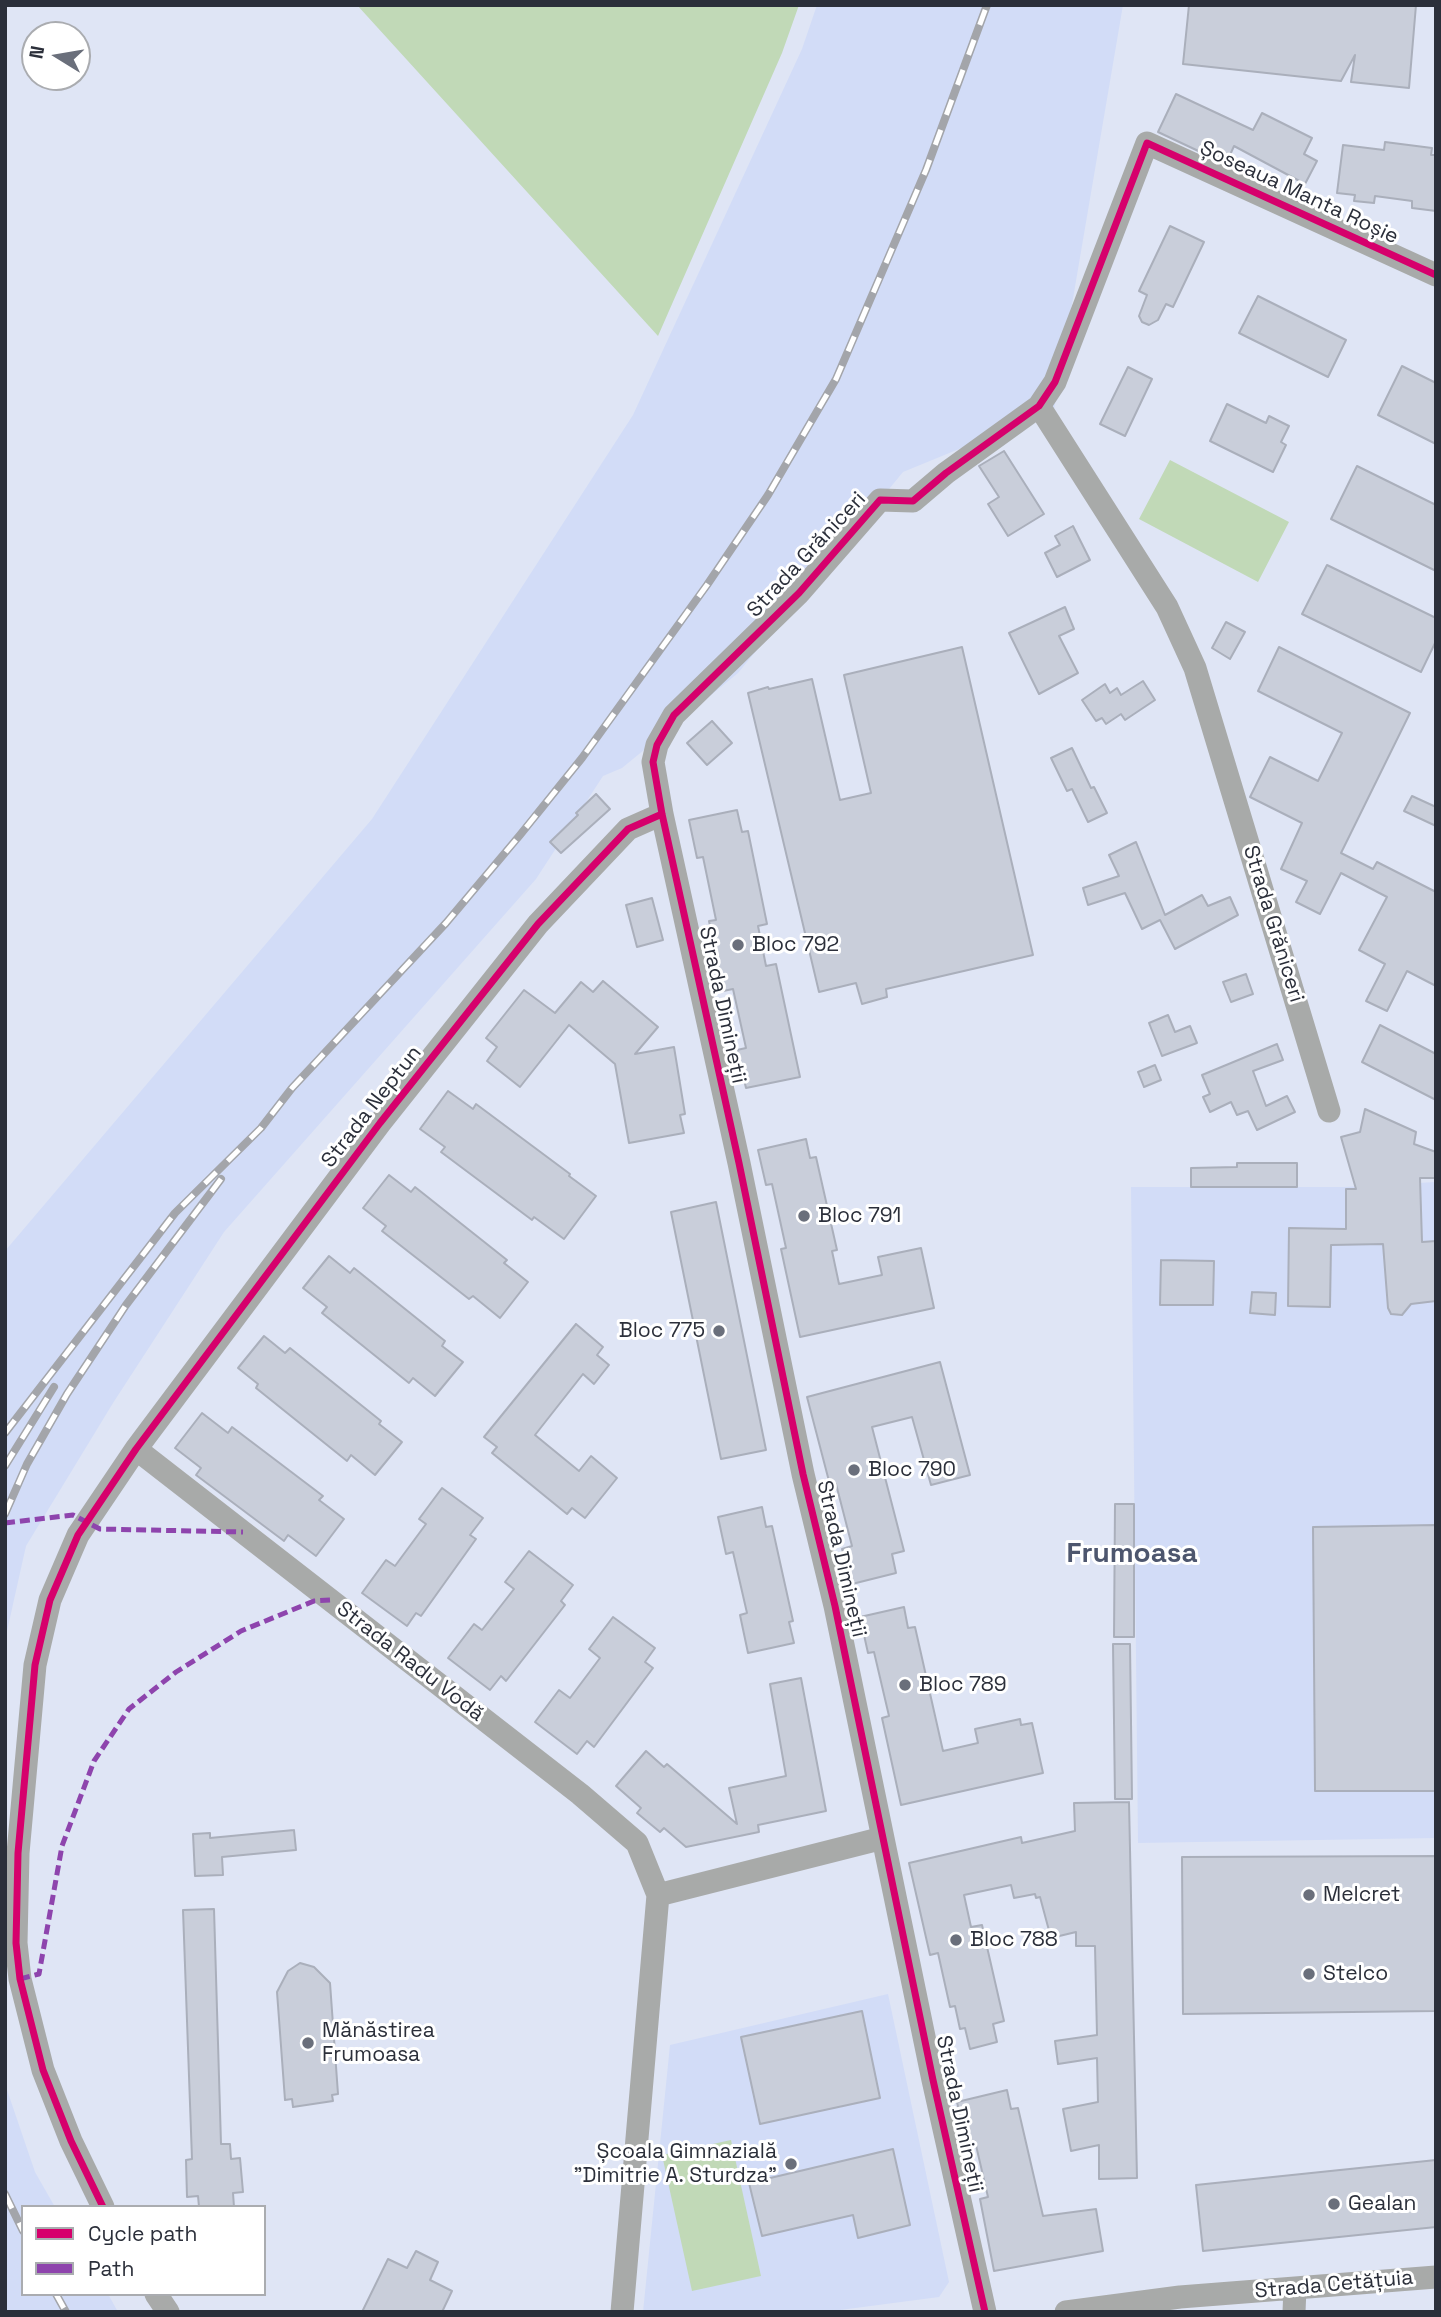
<!DOCTYPE html>
<html>
<head>
<meta charset="utf-8">
<style>
  body { margin:0 }
  #map { position:relative; width:1441px; height:2317px; overflow:hidden; background:#dfe5f5; font-family:"Space Grotesk",sans-serif }
  canvas { display:block }
  .frame { position:absolute; inset:0; border:7px solid #2b2f3a; pointer-events:none }
  .legend { position:absolute; left:21px; top:2205px; width:245px; height:91px; box-sizing:border-box; background:#fff; border:2px solid #aaacb0; margin:0; padding:9px 12px; list-style:none; font-size:21px; color:#2b2f3a }
  .legend li { display:flex; align-items:center; gap:14px; height:35px }
  .legend b { width:35px; border:2px solid #aaacb0 }
  .north { position:absolute; left:21px; top:21px; width:70px; height:70px; box-sizing:border-box; background:#fff; border:2px solid #aaacb0; border-radius:50%; rotate:281deg; font-size:19px; font-weight:700; line-height:28px; text-align:center; color:#2b2f3a }
  .north::after { content:''; display:block; margin:auto; width:24px; height:32px; background:#6a6f7b; clip-path:polygon(50% 0,100% 100%,50% 72%,0 100%) }
</style>
</head>
<body>
<div id="map">
<canvas width="1441" height="2317"></canvas>
<div class="frame"></div>
<ul class="legend">
<li><b style="height:9px;background:#d6006c"></b>Cycle path</li>
<li><b style="height:9px;background:#8e44ad"></b>Path</li>
</ul>
<div class="north">N</div>
</div>
<script>
const c = document.querySelector('canvas').getContext('2d');
c.lineJoin = 'round';
function fill(path, color) { c.fillStyle = color; c.fill(path, 'evenodd'); }
const shape = rows => new Path2D(rows.map(r => 'M' + r).join(''));
function trace(path, color, width, dash) { c.strokeStyle = color; c.lineWidth = width; c.lineCap = dash ? 'butt' : 'round'; c.setLineDash(dash || []); c.stroke(path); }
function write(font, color, halo, rows, align = 'center') {
  c.font = font + ' "Space Grotesk",sans-serif'; c.lineWidth = 6; c.setLineDash([]); c.textBaseline = 'middle'; c.strokeStyle = halo; c.fillStyle = color; for (const [text, x, y, turn = 0] of rows) {
    c.save(); c.translate(x, y); c.rotate((+turn || 0) * Math.PI / 180); c.textAlign = isNaN(turn) ? turn : align; if (halo) c.strokeText(text, 0, 0); c.fillText(text, 0, 0); c.restore();
  }
}
fill(shape([
  [817,5,1123,5,1054,410,903,472,738,673,622,768,603,776,536,879,224,1232,113,1403,26,1546,5,1640,5,1251,372,819,633,415,802,49],
  [1436,1182,1436,1838,1138,1843,1131,1187,1344,1187],
  [888,1994,949,2282,939,2297,825,2312,643,2312,670,2045],
  [5,2084,35,2172,55,2207,23,2207,23,2294,108,2294,118,2312,5,2312]
]), '#d2dcf7');
fill(shape([
  [357,5,799,5,782,53,658,336],
  [1170,460,1289,522,1258,582,1139,519],
  [731,2140,761,2276,692,2291,662,2155]
]), '#c1d9b7');
const building = shape([
  [1189,5,1416,5,1409,88,1351,82,1355,55,1341,81,1183,64,1189,5],
  [1176,94,1253,130,1262,113,1312,138,1304,154,1317,161,1305,184,1234,146,1226,164,1158,132,1176,94],
  [1385,142,1432,148,1431,155,1436,155,1436,211,1412,208,1412,201,1375,196,1374,203,1354,201,1355,195,1337,193,1343,145,1384,150,1385,142],
  [1170,226,1204,242,1173,307,1166,304,1158,320,1149,325,1142,322,1139,316,1147,295,1139,291,1170,226],
  [1258,296,1346,340,1328,377,1239,333,1258,296],
  [1402,366,1436,383,1436,444,1378,415,1402,366],
  [1128,367,1152,379,1125,436,1100,424,1128,367],
  [1227,404,1266,423,1269,416,1289,426,1281,442,1286,445,1273,472,1210,441,1227,404],
  [1004,451,1044,514,1008,536,988,504,999,497,979,466,1004,451],
  [1357,466,1436,505,1436,571,1331,519,1357,466],
  [1073,526,1090,560,1057,577,1045,553,1060,545,1055,536,1073,526],
  [1327,565,1436,618,1436,641,1421,672,1302,614,1327,565],
  [1065,607,1074,629,1059,636,1078,673,1039,694,1009,633,1065,607],
  [1226,622,1245,632,1230,659,1212,648,1226,622],
  [962,647,1033,955,886,989,887,997,862,1004,856,983,819,992,748,693,768,687,769,689,812,679,840,800,871,793,844,675,962,647],
  [1279,647,1410,713,1341,853,1373,869,1377,862,1436,892,1436,986,1407,971,1387,1011,1366,1001,1385,964,1359,950,1387,897,1341,873,1320,914,1296,902,1307,881,1281,869,1302,823,1250,797,1270,757,1318,781,1342,733,1258,691,1279,647],
  [1143,681,1155,700,1125,720,1121,714,1106,724,1102,718,1096,721,1082,700,1105,684,1110,693,1117,688,1121,695,1143,681],
  [712,721,732,743,707,765,687,743,712,721],
  [1072,748,1091,788,1094,787,1107,813,1088,822,1072,789,1067,791,1051,758,1072,748],
  [596,794,610,809,561,853,550,842,578,815,576,813,596,794],
  [1412,796,1436,807,1436,826,1404,811,1412,796],
  [737,810,742,832,748,831,767,924,758,926,766,966,776,964,800,1077,746,1088,737,1050,746,1048,733,989,723,991,709,921,716,920,703,857,697,858,689,820,737,810],
  [1136,842,1165,915,1202,895,1208,906,1230,897,1238,915,1175,949,1160,920,1142,929,1125,893,1088,905,1083,888,1119,876,1109,855,1136,842],
  [652,898,663,940,637,947,626,905,652,898],
  [1246,974,1253,994,1231,1002,1223,982,1246,974],
  [603,981,658,1027,635,1054,674,1047,685,1114,680,1115,684,1133,629,1143,615,1064,569,1025,520,1087,487,1061,497,1047,486,1038,524,990,555,1013,581,982,593,992,603,981],
  [1168,1015,1175,1032,1190,1026,1197,1043,1162,1056,1149,1023,1168,1015],
  [1380,1025,1436,1054,1436,1100,1362,1062,1380,1025],
  [1277,1044,1283,1060,1253,1071,1266,1106,1287,1096,1295,1112,1257,1130,1248,1111,1237,1115,1231,1102,1210,1112,1203,1097,1210,1094,1202,1075,1277,1044],
  [1155,1065,1161,1080,1144,1087,1138,1072,1155,1065],
  [448,1091,473,1109,476,1104,570,1174,569,1176,596,1196,564,1239,534,1217,532,1220,441,1152,445,1147,420,1129,448,1091],
  [1365,1109,1416,1132,1414,1144,1436,1152,1436,1178,1420,1178,1422,1242,1436,1241,1436,1301,1411,1304,1402,1315,1391,1314,1388,1308,1383,1244,1331,1245,1330,1307,1288,1306,1289,1228,1346,1229,1346,1189,1356,1189,1341,1137,1360,1132,1365,1109],
  [806,1139,810,1158,816,1157,837,1250,832,1251,839,1284,882,1275,878,1257,921,1248,934,1308,800,1337,781,1249,786,1248,772,1184,766,1185,758,1150,806,1139],
  [1237,1163,1297,1163,1297,1187,1191,1187,1191,1168,1237,1167,1237,1163],
  [389,1175,411,1192,415,1187,507,1260,504,1263,528,1282,500,1318,473,1296,469,1299,382,1231,386,1226,363,1208,389,1175],
  [716,1202,766,1450,721,1459,671,1212,716,1202],
  [329,1256,350,1273,354,1268,445,1341,442,1346,463,1362,435,1396,413,1378,409,1383,322,1313,327,1307,303,1288,329,1256],
  [1161,1260,1214,1261,1213,1305,1160,1305,1161,1260],
  [1252,1292,1276,1293,1275,1315,1250,1313,1252,1292],
  [576,1324,603,1347,597,1355,609,1365,594,1384,583,1374,535,1435,579,1471,591,1456,617,1478,585,1518,572,1508,567,1514,492,1453,497,1447,484,1437,576,1324],
  [264,1336,285,1353,290,1348,381,1421,379,1424,402,1442,375,1475,351,1455,347,1461,256,1388,258,1384,238,1368,264,1336],
  [940,1362,970,1475,931,1485,912,1417,872,1427,904,1551,892,1554,896,1573,852,1584,842,1549,852,1546,836,1484,830,1485,807,1397,940,1362],
  [202,1413,228,1433,232,1427,323,1496,319,1500,344,1519,316,1556,288,1535,284,1541,196,1475,201,1468,175,1448,202,1413],
  [442,1488,483,1518,470,1535,476,1539,421,1616,416,1613,407,1626,362,1593,386,1560,395,1566,426,1524,419,1519,442,1488],
  [1115,1504,1134,1504,1134,1637,1114,1637,1115,1504],
  [762,1507,766,1527,772,1526,793,1621,789,1622,794,1643,748,1653,740,1615,747,1613,733,1552,726,1554,718,1517,762,1507],
  [1436,1525,1436,1791,1315,1791,1313,1527,1436,1525],
  [529,1551,573,1585,561,1601,565,1605,506,1681,501,1676,490,1690,448,1658,474,1624,482,1630,514,1589,505,1582,529,1551],
  [904,1607,908,1628,915,1627,943,1751,978,1743,975,1729,1020,1719,1021,1725,1032,1723,1043,1773,901,1805,882,1718,889,1716,874,1652,868,1653,860,1617,904,1607],
  [613,1617,655,1648,645,1662,653,1668,594,1747,587,1741,577,1754,535,1722,559,1690,570,1698,600,1658,589,1649,613,1617],
  [1113,1644,1130,1644,1132,1799,1115,1799,1113,1644],
  [801,1678,826,1811,758,1825,759,1832,686,1847,664,1828,660,1832,637,1813,641,1808,616,1786,646,1751,664,1767,667,1764,737,1824,729,1788,786,1776,770,1684,801,1678],
  [1129,1802,1137,2178,1099,2179,1099,2145,1071,2151,1063,2109,1098,2102,1097,2058,1058,2064,1055,2041,1097,2035,1095,1946,1076,1946,1076,1932,1051,1938,1040,1897,1036,1898,1035,1894,1014,1898,1011,1885,964,1895,971,1927,982,1925,1004,2021,993,2024,997,2042,970,2049,965,2028,960,2029,955,2006,950,2007,938,1953,930,1955,909,1863,1021,1837,1022,1843,1075,1831,1074,1803,1129,1802],
  [294,1830,296,1850,222,1857,223,1875,195,1876,193,1834,210,1833,210,1838,294,1830],
  [1436,1856,1436,2011,1183,2014,1182,1857,1436,1856],
  [214,1909,221,2144,230,2144,231,2159,240,2158,243,2192,233,2193,234,2207,199,2207,198,2196,187,2197,186,2160,192,2159,183,1910,214,1909],
  [300,1963,314,1967,330,1983,338,2094,332,2095,333,2101,293,2107,292,2099,285,2100,277,1992,288,1971,300,1963],
  [862,2011,880,2098,760,2124,741,2037,862,2011],
  [1007,2090,1011,2109,1018,2108,1043,2216,1096,2209,1103,2251,994,2271,980,2199,988,2197,975,2141,966,2143,957,2102,1007,2090],
  [893,2149,910,2225,858,2238,853,2215,762,2236,749,2183,893,2149],
  [1436,2160,1436,2227,1203,2251,1196,2185,1436,2160],
  [416,2251,438,2262,430,2280,452,2291,442,2312,362,2312,388,2259,407,2268,416,2251]
]);
fill(building, '#c9ceda');
trace(building, '#aaafbb', 2);
trace(shape([
  [1039,406,1167,607,1195,668,1329,1111],
  [136,1449,580,1794,637,1843,658,1895,622,2312],
  [658,1895,883,1838],
  [103,2207,71,2141,43,2070,20,1979,16,1943,18,1853,35,1665,50,1600,78,1535,136,1449,380,1123,538,924,628,829,662,814],
  [156,2294,168,2312],
  [985,2312,933,2080,835,1606,803,1474,739,1163,662,814,653,762,657,745,674,715,799,593,880,500,913,501,946,473,1039,406,1055,382,1147,143,1436,275],
  [1066,2312,1180,2297,1436,2277],
  [1294,2312,1295,2288]
]), '#a8aaa9', 23);
const rail = shape([
  [5,1433,175,1213,261,1128,292,1088,446,923,520,835,582,758,707,585,768,495,836,379,926,170,987,5],
  [5,1466,54,1387],
  [5,1514,27,1464,67,1394,126,1305,221,1179],
  [5,2194,23,2231],
  [56,2294,66,2312]
]);
trace(rail, '#a3a5aa', 8);
trace(rail, '#fff', 5, [16]);
trace(shape([
  [5,1523,73,1515,100,1529,243,1532],
  [20,1979,39,1974,62,1846,94,1761,129,1709,176,1672,241,1631,314,1601,330,1600]
]), '#8e44ad', 5, [10, 5]);
trace(shape([
  [103,2207,71,2141,43,2070,20,1979,16,1943,18,1853,35,1665,50,1600,78,1535,136,1449,380,1123,538,924,628,829,662,814],
  [985,2312,933,2080,835,1606,803,1474,739,1163,662,814,653,762,657,745,674,715,799,593,880,500,913,501,946,473,1039,406,1055,382,1147,143,1436,275]
]), '#d6006c', 7);
for (const [x, y, r, color] of [
  [738,945,7,"#6a6f7b"],
  [804,1216,7,"#6a6f7b"],
  [719,1331,7,"#6a6f7b"],
  [854,1470,7,"#6a6f7b"],
  [905,1685,7,"#6a6f7b"],
  [1309,1895,7,"#6a6f7b"],
  [956,1940,7,"#6a6f7b"],
  [1309,1974,7,"#6a6f7b"],
  [308,2043,7,"#6a6f7b"],
  [791,2164,7,"#6a6f7b"],
  [1334,2204,7,"#6a6f7b"]
]) { const dot = new Path2D(); dot.arc(x, y, r, 0, 2 * Math.PI); c.fillStyle = color; c.fill(dot); trace(dot, '#fff', 2.5); }
write('21px', '#2b2f3a', '#fff', [
  ["Șoseaua Manta Roșie",1299,193,25],
  ["Strada Grăniceri",807,555,-47],
  ["Strada Grăniceri",1273,924,73],
  ["Strada Dimineții",722,1005,78],
  ["Strada Neptun",372,1107,-52],
  ["Strada Dimineții",841,1559,77],
  ["Strada Radu Vodă",410,1662,38],
  ["Strada Dimineții",959,2114,78],
  ["Strada Cetățuia",1334,2285,-5]
]);
write('21px', '#2b2f3a', '#fff', [
  ["Bloc 792",752,945],
  ["Bloc 791",818,1216],
  ["Bloc 775",705,1331,"right"],
  ["Bloc 790",868,1470],
  ["Bloc 789",919,1685],
  ["Melcret",1323,1895],
  ["Bloc 788",970,1940],
  ["Stelco",1323,1974],
  ["Mănăstirea",322,2031],
  ["Frumoasa",322,2055],
  ["Școala Gimnazială",777,2152,"right"],
  ["\"Dimitrie A. Sturdza\"",777,2176,"right"],
  ["Gealan",1348,2204]
], 'left');
write('bold 28px', '#4d566e', '#fff', [
  ["Frumoasa",1132,1554]
]);
</script>
</body>
</html>
